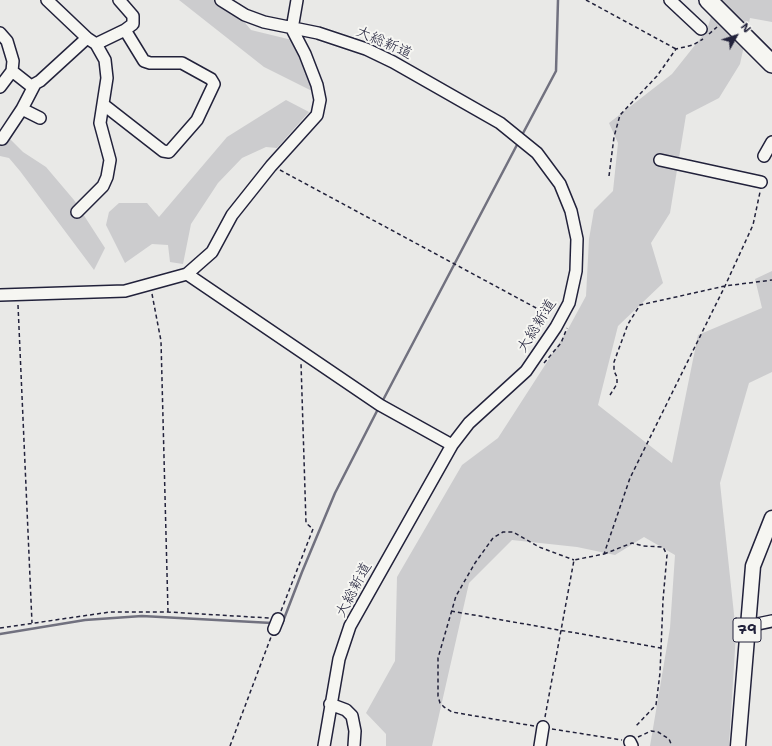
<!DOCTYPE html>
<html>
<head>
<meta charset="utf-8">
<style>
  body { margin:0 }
  #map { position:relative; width:772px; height:746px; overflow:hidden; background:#e9e9e7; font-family:"Shantell Sans",sans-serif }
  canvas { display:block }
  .north { position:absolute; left:716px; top:16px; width:40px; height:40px; -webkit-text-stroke:3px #f6f6f2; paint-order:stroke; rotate:50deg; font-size:11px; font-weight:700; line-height:16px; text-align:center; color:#22223b }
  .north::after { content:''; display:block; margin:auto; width:14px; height:18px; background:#22223b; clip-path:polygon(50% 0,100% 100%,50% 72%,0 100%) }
</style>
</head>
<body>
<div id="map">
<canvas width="772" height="746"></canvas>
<div class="north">N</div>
</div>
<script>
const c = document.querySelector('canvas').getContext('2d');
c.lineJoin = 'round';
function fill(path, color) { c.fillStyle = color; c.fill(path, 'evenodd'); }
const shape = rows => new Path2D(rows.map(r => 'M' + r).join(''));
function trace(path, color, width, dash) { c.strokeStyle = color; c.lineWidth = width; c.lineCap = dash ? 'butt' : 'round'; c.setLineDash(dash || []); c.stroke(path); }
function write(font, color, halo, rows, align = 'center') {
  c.font = font + ' "Shantell Sans","Klee One",sans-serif'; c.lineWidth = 4; c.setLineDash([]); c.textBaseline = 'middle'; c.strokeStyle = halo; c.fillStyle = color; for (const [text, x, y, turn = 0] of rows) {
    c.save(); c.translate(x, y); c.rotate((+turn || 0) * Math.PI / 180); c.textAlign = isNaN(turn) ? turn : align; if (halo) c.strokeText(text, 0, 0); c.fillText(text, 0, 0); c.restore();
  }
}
fill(shape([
  [179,0,226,0,251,30,292,40,314,92,264,67],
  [716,0,772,0,772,22,750,18,740,64,719,98,686,115,670,213,651,243,663,283,618,326,598,405,672,463,698,335,762,308,755,279,772,271,772,372,749,383,720,483,736,633,729,746,650,746,670,628,675,555,644,537,615,555,577,547,512,540,469,583,432,746,386,746,386,734,366,713,395,661,397,577,462,465,498,438,567,331,586,296,589,239,594,210,613,191,618,143,609,123,672,74,707,30],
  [286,100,309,112,277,148,266,147,242,158,218,183,191,224,183,264,170,262,168,245,152,244,125,263,106,225,109,212,119,203,147,203,159,217,227,137],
  [0,129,23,152,46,167,74,200,105,248,94,270,20,171,9,158,0,156]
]), '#ccccce');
trace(shape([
  [521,137,556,71,558,0],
  [382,402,519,141],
  [279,623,282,624,302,572,335,493,378,409],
  [0,634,85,620,142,616,272,623]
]), '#71717f', 2.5);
const minor = shape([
  [47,0,87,38,96,44,105,60,107,78,100,123,110,160,107,177,103,186,77,212],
  [221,0,245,15,264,22,318,33,366,49,393,62,500,123,537,153,560,184,571,211,577,239,576,271,569,303,556,327,526,371,469,423,452,445,350,626,339,659,324,746],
  [670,0,701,29],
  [0,33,7,41,13,61,12,71,0,87],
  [96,44,125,30,133,24,133,16,119,0],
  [12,71,31,86,40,81,87,38],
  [104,105,163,151,169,152,197,120,214,84,211,79,182,63,150,63,144,61,125,30],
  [22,109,40,118],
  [2,139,22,109,35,84],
  [764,156,772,142],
  [660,160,761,182],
  [187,274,380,405,452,445],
  [0,295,125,291,187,274,212,252,232,215,271,166,317,115,320,100,317,85,305,54,292,29,297,0],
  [748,626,772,621],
  [274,629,278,619],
  [330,704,346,710,352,716,355,731,354,746],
  [630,742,632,746],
  [540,746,543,727]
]);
const major = shape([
  [738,746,753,566,772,518]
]);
const highway = shape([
  [708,0,772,64]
]);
trace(minor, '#22223b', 14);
trace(major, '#22223b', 17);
trace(highway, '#22223b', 20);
trace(shape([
  [586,0,676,49],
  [709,34,717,27],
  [280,170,551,316],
  [609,176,614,137,620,115,657,76,676,49,693,45,703,39],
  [152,294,161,341,168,612],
  [18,305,32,623],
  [544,363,561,343,567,328],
  [610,395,617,384,617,377,614,371,614,362,628,324,640,305,725,286,772,280],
  [604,554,632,543,643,546,663,547,667,555,663,600,660,673,656,705,635,727],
  [281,611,313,529,306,523,301,363],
  [451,611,661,648],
  [0,628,110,612,168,612,269,618],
  [545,717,574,560,604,554,630,478,725,286,753,225,760,192],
  [534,726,452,712,444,707,440,703,438,696,438,658,456,596,475,563,493,538,503,532,513,532,539,547,574,560],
  [552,729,622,740],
  [638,737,651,731,658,732,669,739,672,746],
  [230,746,271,637]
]), '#22223b', 1.5, [4, 3]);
trace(minor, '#f6f6f2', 11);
trace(major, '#f6f6f2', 14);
trace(highway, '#f6f6f2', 17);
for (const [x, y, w] of [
  [747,630,28]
]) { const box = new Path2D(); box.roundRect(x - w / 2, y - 12, w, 24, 3); c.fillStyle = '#f6f6f2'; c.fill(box); trace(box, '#22223b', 1); }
write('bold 14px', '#22223b', null, [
  ["79",747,630]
]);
write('15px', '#22223b', '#f6f6f2', [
  ["大総新道",384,43,24],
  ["大総新道",537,326,-58],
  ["大総新道",354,590,-62]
]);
</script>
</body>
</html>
